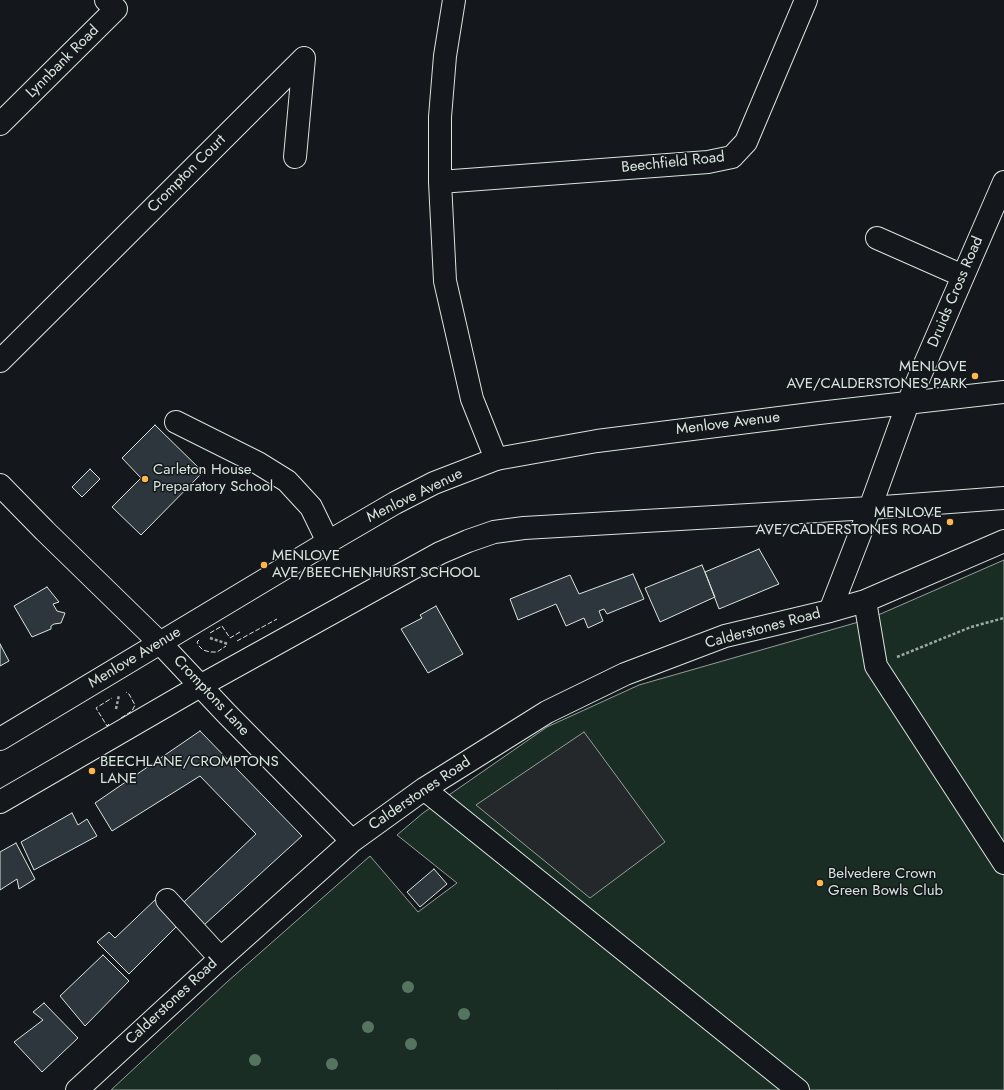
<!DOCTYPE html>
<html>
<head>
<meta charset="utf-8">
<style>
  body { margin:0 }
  canvas { display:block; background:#14181c }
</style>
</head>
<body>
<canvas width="1004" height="1090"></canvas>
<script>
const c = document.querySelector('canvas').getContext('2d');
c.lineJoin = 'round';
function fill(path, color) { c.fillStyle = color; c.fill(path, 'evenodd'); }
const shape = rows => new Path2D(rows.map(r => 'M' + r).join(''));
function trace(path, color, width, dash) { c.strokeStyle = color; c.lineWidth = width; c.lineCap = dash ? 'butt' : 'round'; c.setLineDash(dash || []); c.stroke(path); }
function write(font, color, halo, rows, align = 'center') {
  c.font = font + ' Jost,sans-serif'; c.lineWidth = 3; c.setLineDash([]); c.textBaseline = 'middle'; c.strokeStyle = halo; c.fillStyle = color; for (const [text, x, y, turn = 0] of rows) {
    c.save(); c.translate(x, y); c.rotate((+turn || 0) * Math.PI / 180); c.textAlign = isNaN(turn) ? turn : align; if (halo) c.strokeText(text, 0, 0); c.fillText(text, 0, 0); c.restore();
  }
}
const green = shape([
  [1004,560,1004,1090,111,1090,227,982,370,856,418,912,457,883,397,835,423,813,547,727,639,685,869,619,1004,560]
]);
fill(green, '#1a2d24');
trace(green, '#939e99', 1);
const parking = shape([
  [584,732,665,842,590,898,476,805,584,732]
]);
fill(parking, '#24282b');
trace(parking, '#939e99', 1);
const building = shape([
  [155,425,203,472,141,535,112,507,141,478,122,458,155,425],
  [90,469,100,479,82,497,72,487,90,469],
  [759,549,779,584,719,609,705,572,759,549],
  [702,565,715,597,660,622,645,588,702,565],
  [633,574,644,599,607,614,604,609,599,611,603,621,588,628,584,618,566,626,556,604,518,620,510,599,570,575,579,594,633,574],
  [47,587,59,602,53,604,57,611,65,613,61,623,54,624,51,626,51,629,32,637,14,606,47,587],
  [436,606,463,654,428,673,401,629,422,618,420,615,436,606],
  [0,644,9,661,0,666,0,644],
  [200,731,302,836,204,925,184,902,256,834,200,776,112,831,95,803,200,731],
  [72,813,78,825,87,819,97,836,34,870,21,842,72,813],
  [16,843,35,879,19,889,17,879,0,890,0,852,16,843],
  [434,869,447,884,420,907,407,892,434,869],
  [157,898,180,923,129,974,97,942,109,932,115,938,157,898],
  [103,955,129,981,85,1026,60,996,103,955],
  [44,1003,78,1038,42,1072,14,1042,43,1020,33,1012,44,1003]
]);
fill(building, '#2c363c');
trace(building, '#d8e6dc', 1);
const minor = shape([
  [454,0,445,56,440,117,440,182,445,281,472,399,496,459],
  [0,124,116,9,106,0],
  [440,182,708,162,732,157,746,142,806,0],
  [877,238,963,276],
  [0,361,304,58,295,157],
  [908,403,1004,182],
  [176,422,258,463,287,481,311,507,328,542],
  [0,485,45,531,160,643,226,713,352,841],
  [865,601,876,666,1004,863],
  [830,611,870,508],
  [424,789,798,1090],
  [167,900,220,958],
  [77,1090,212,966,352,841,424,789,547,712,625,674,725,636,830,611,865,601,1004,541]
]);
const highway = shape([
  [870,508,908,403],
  [0,739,328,542,395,503,434,483,496,459,597,441,819,413,1004,392],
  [0,802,200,686,440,553,468,541,494,532,524,528,870,508,1004,498]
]);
trace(minor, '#d8e6dc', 24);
trace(highway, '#d8e6dc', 24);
trace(shape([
  [210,638,228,644],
  [897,657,971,627,1004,618],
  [116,709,119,695]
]), '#9da8a2', 2.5, [3, 2]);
trace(minor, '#14181c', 22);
trace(highway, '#14181c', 22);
trace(shape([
  [210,633,222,626,230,638,240,632],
  [199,640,197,642,199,646,203,650,210,652,217,652,226,646],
  [237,641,277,619],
  [121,718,132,711,135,705,129,694,126,692],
  [109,724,107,726,96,708,112,698]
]), '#d8e6dc', 1, [5, 2]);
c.fillStyle = '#55745f';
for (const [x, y] of [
  [408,987],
  [464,1014],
  [368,1027],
  [411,1044],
  [255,1060],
  [332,1064]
]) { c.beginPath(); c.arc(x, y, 6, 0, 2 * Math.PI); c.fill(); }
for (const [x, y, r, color] of [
  [975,376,4,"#ffb74d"],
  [145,479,4,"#ffb74d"],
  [950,522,4,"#ffb74d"],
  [264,565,4,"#ffb74d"],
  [92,771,4,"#ffb74d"],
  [820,883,4,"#ffb74d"]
]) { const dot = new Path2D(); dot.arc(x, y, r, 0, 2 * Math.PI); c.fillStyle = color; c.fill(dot); trace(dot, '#14181c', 1.5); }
write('15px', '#d8e6dc', '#14181c', [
  ["Lynnbank Road",63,62,-45],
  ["Beechfield Road",673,163,-6],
  ["Crompton Court",187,174,-45],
  ["Druids Cross Road",956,292,-67],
  ["Menlove Avenue",728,424,-7],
  ["Menlove Avenue",415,496,-26],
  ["Calderstones Road",763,629,-15],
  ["Menlove Avenue",135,658,-31],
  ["Cromptons Lane",211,696,47],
  ["Calderstones Road",420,794,-34],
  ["Calderstones Road",172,1002,-43]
]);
write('15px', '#d8e6dc', '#14181c', [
  ["MENLOVE",967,367,"right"],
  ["AVE/CALDERSTONES PARK",967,384,"right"],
  ["Carleton House",153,470],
  ["Preparatory School",153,487],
  ["MENLOVE",942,513,"right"],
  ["AVE/CALDERSTONES ROAD",942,530,"right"],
  ["MENLOVE",272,556],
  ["AVE/BEECHENHURST SCHOOL",272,573],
  ["BEECHLANE/CROMPTONS",100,762],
  ["LANE",100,779],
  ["Belvedere Crown",828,874],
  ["Green Bowls Club",828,891]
], 'left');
</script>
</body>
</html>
